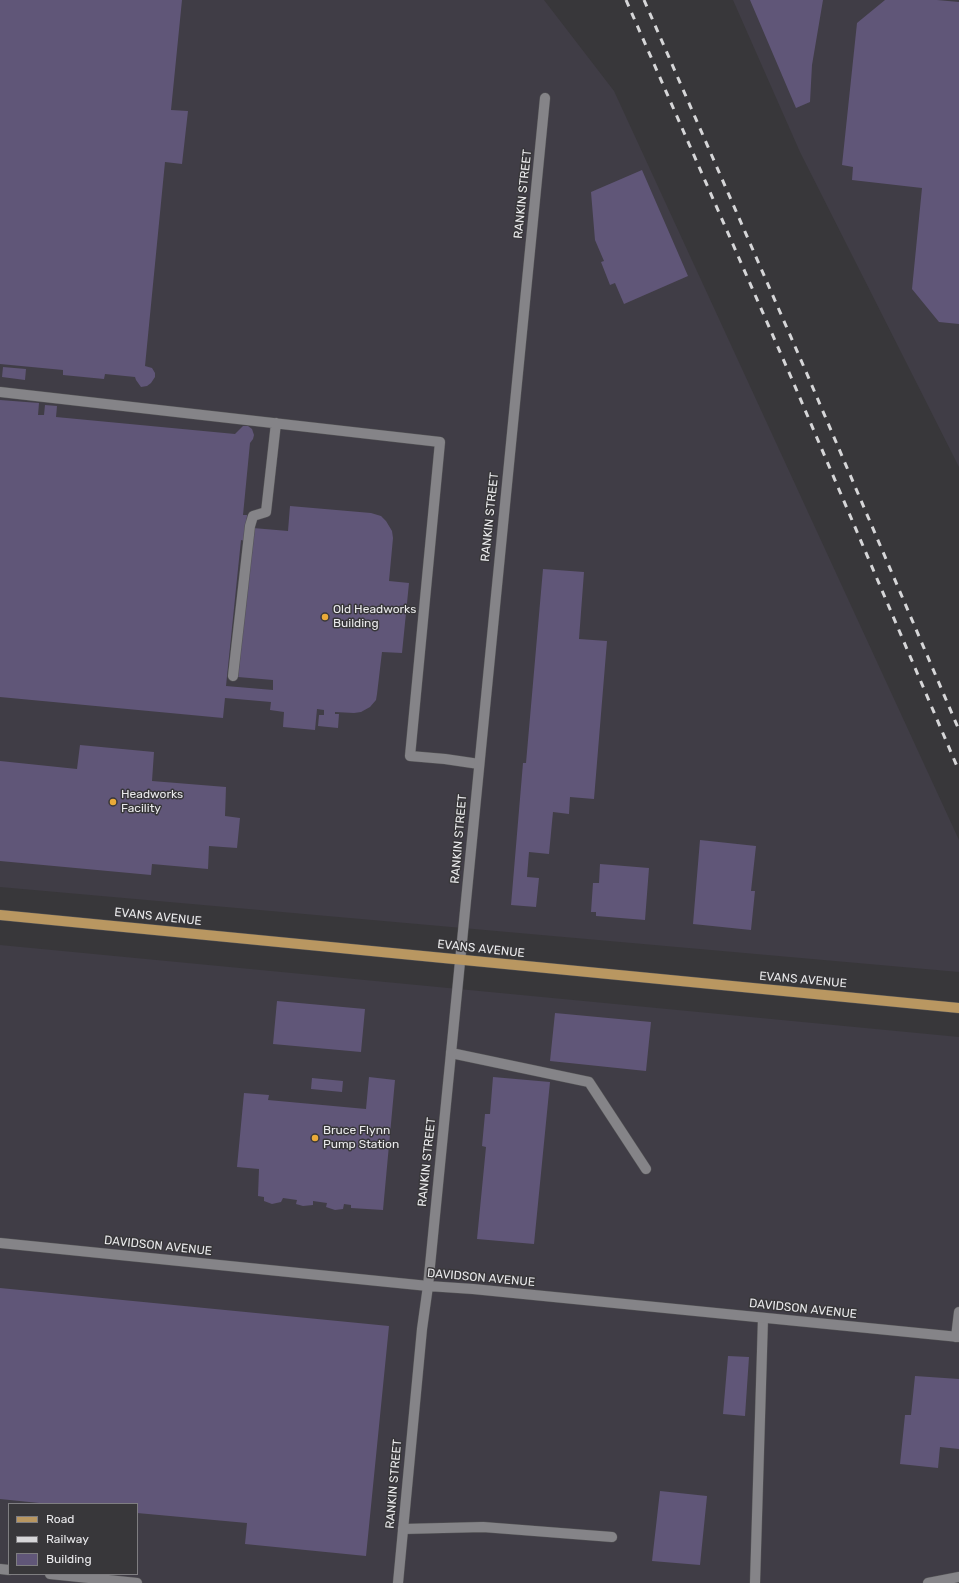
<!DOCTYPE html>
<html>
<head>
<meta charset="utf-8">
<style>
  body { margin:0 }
  #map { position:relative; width:959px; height:1583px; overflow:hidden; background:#38373a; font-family:Rubik,sans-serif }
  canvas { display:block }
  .legend { position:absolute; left:8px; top:1503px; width:130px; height:72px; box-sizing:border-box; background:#38373a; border:1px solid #7f7e81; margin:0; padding:5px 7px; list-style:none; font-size:12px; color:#e9e9eb }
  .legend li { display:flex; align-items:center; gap:8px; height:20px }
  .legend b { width:20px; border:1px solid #7f7e81 }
</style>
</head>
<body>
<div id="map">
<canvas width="959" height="1583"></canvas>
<ul class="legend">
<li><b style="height:5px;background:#b99761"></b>Road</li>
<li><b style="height:5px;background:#d6d6d8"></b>Railway</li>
<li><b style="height:11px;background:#605678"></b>Building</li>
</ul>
</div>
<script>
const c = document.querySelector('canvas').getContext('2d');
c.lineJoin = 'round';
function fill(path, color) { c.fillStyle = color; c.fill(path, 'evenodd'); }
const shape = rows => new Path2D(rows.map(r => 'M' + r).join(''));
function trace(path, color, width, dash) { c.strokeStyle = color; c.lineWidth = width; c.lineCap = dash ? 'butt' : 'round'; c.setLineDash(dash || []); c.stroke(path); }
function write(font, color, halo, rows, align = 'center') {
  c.font = font + ' Rubik,sans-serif'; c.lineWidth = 3; c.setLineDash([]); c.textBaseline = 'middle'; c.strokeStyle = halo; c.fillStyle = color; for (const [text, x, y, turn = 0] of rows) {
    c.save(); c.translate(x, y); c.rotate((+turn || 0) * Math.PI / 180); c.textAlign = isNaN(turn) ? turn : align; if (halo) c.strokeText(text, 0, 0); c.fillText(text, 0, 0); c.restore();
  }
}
fill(shape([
  [0,0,544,0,614,91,959,840,959,972,0,887],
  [733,0,959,0,959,467,800,152],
  [0,945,959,1037,959,1583,0,1583],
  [9,1504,137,1504,137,1574,9,1574]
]), '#403d46');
fill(shape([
  [0,0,182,0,171,110,188,111,182,164,165,162,145,366,152,368,155,373,155,377,151,383,147,386,141,387,136,380,135,377,105,374,104,379,63,375,63,370,0,364],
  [750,0,823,0,812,65,810,102,796,108],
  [885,0,937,0,959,2,959,324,939,322,912,289,922,188,852,180,853,167,842,165,857,23],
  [642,170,688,276,624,304,615,283,610,285,601,262,604,261,595,240,591,192],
  [3,367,26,369,25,380,2,377],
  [0,400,39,403,38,415,44,415,45,405,57,406,56,417,235,434,243,426,248,426,252,429,254,435,253,439,250,443,243,515,247,515,245,541,241,540,226,686,273,690,273,680,238,677,253,528,288,531,290,506,371,513,381,516,386,521,392,531,393,538,389,581,409,583,402,653,382,652,377,694,376,700,370,707,361,712,354,713,335,712,335,714,339,714,338,728,318,726,319,715,324,715,324,710,317,709,315,730,283,727,284,712,270,710,271,702,225,698,223,718,0,697],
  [543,569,584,572,579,639,607,641,594,799,570,797,569,814,553,812,549,854,529,852,527,877,539,878,536,907,511,905,523,763,526,763],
  [80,745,154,752,152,781,226,787,225,816,240,818,237,848,209,846,208,869,152,864,151,875,0,861,0,761,77,769],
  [700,840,756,846,751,891,755,891,751,930,693,924],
  [600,864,649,868,645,920,596,916,596,912,591,912,593,883,599,883],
  [277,1001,365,1009,361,1052,273,1044],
  [555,1013,651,1022,646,1071,550,1061],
  [369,1077,395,1080,383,1210,351,1208,351,1205,344,1204,343,1209,335,1210,326,1207,327,1203,313,1201,313,1205,303,1206,296,1204,297,1200,283,1198,281,1202,272,1204,264,1201,264,1197,258,1196,259,1169,237,1167,244,1093,269,1095,268,1100,366,1109],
  [493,1077,550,1082,534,1244,477,1239,486,1147,482,1146,485,1114,490,1114],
  [312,1078,343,1081,342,1092,311,1089],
  [0,1288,389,1326,366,1556,245,1544,247,1523,137,1513,137,1504,49,1504,0,1499],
  [728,1356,749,1357,745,1416,723,1414],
  [915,1376,959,1379,959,1449,940,1447,938,1468,900,1464,905,1415,911,1415],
  [660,1491,707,1496,700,1565,652,1561]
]), '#605678');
const lane = shape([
  [0,392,440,442,410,756,445,759,479,764],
  [233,676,250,526,253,516,266,512,276,423],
  [451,1053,589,1082,646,1169],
  [956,1337,959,1312],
  [403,1529,483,1527,612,1537],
  [755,1583,763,1318],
  [928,1583,959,1577]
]);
const street = shape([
  [0,1243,428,1286,473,1289,959,1337],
  [0,1569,9,1570],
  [50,1574,137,1583],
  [398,1583,422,1329,428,1286,451,1053,545,98]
]);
const primary = shape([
  [0,915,959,1008]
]);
trace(lane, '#545456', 11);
trace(street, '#545456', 11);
trace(primary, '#545456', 11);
trace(lane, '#858488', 10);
trace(street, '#858488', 10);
trace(primary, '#b99761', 10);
trace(shape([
  [626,0,791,377,959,771],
  [644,0,807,374,959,730]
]), '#d6d6d8', 3, [7, 7]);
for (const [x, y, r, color] of [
  [325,617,4,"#eaaa39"],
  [113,802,4,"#eaaa39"],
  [315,1138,4,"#eaaa39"]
]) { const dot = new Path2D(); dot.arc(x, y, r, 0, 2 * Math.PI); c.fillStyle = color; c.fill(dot); trace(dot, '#38373a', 1.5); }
write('12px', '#e9e9eb', '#38373a', [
  ["RANKIN STREET",523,194,-84],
  ["RANKIN STREET",490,517,-84],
  ["RANKIN STREET",459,839,-85],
  ["EVANS AVENUE",158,917,6],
  ["EVANS AVENUE",481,949,6],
  ["EVANS AVENUE",803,980,5],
  ["RANKIN STREET",427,1162,-84],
  ["DAVIDSON AVENUE",158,1246,6],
  ["DAVIDSON AVENUE",481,1278,5],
  ["DAVIDSON AVENUE",803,1309,6],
  ["RANKIN STREET",394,1484,-85]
]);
write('12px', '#e9e9eb', '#38373a', [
  ["Old Headworks",333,610],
  ["Building",333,624],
  ["Headworks",121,795],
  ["Facility",121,809],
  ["Bruce Flynn",323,1131],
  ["Pump Station",323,1145]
], 'left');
</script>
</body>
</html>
